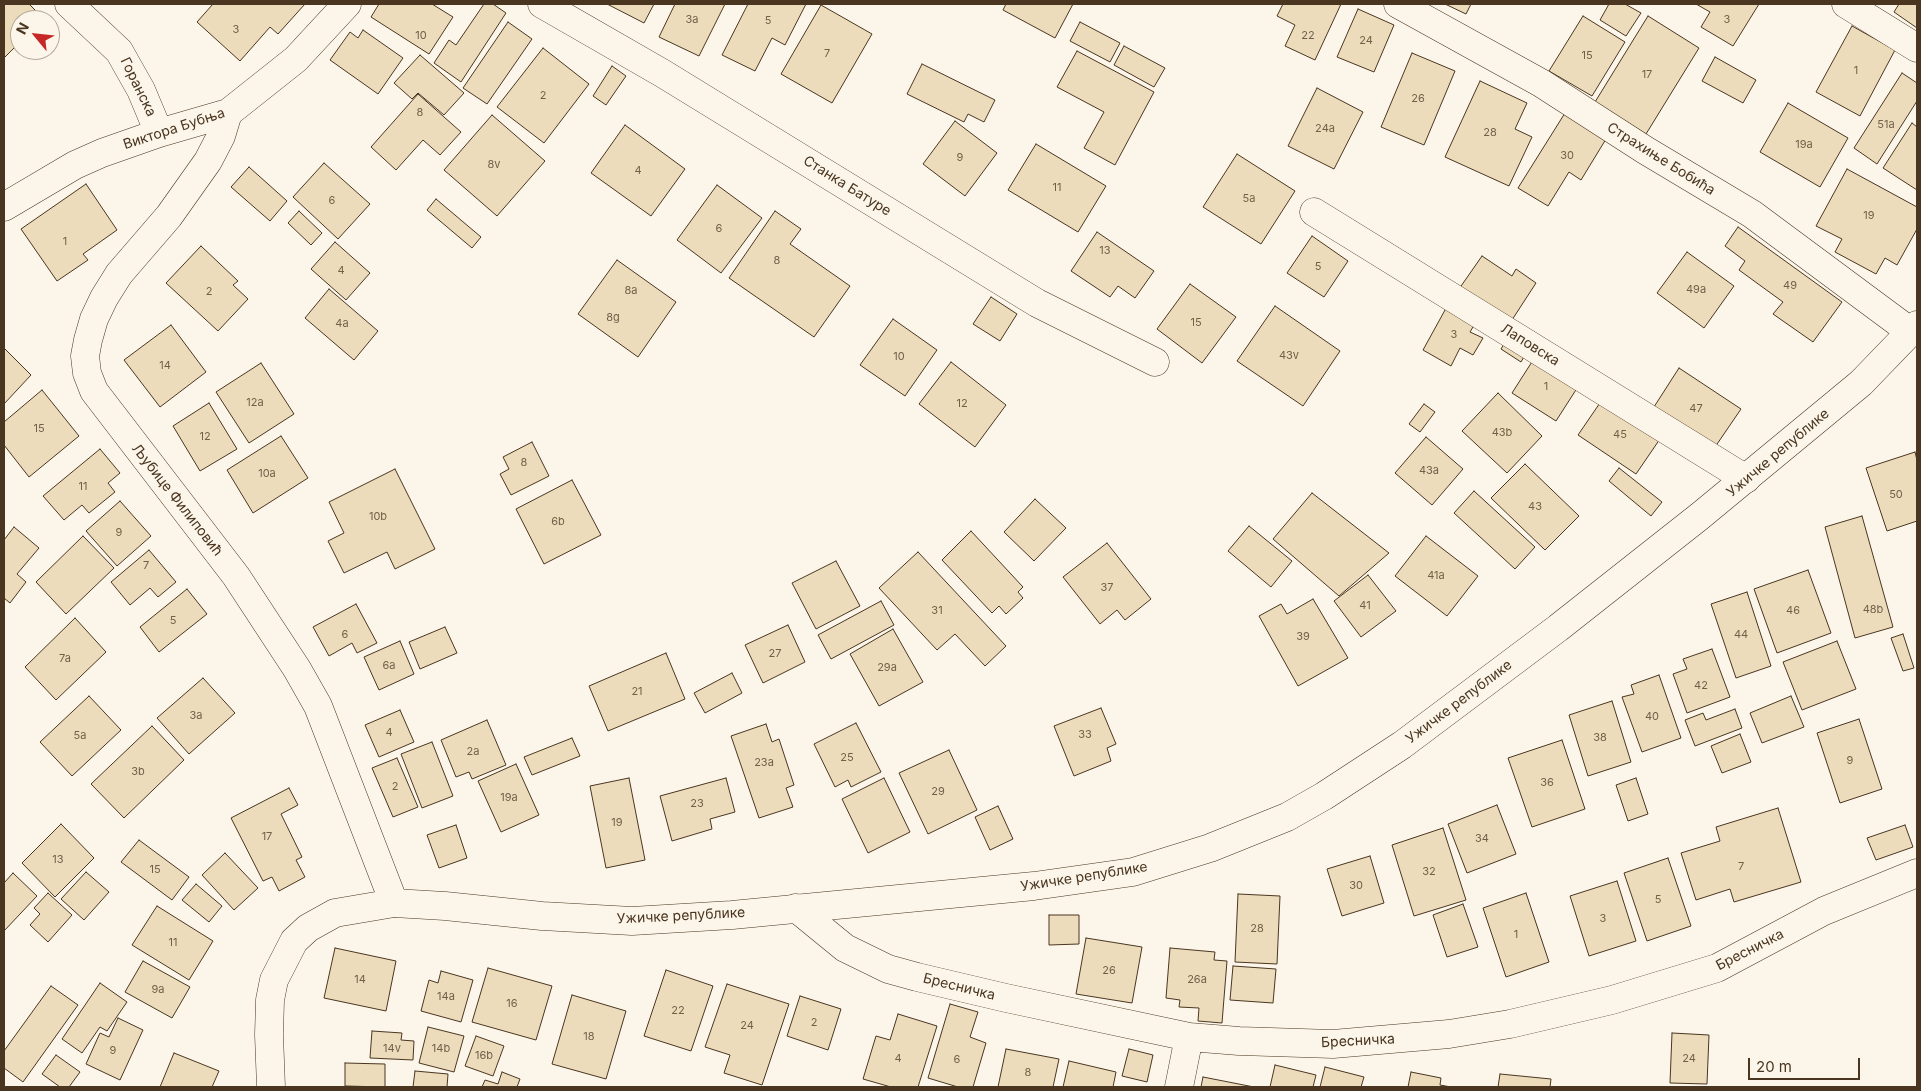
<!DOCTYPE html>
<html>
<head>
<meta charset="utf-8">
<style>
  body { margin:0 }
  #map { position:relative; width:1921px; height:1091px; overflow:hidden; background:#fbf6e9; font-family:Inter,sans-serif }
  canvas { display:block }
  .frame { position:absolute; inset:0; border:5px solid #4a3520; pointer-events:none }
  .north { position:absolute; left:10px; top:10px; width:50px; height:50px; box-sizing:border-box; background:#fbf6e9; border:1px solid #b4a999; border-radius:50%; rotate:298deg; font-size:14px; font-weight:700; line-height:20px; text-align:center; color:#4a3520 }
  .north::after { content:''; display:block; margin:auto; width:18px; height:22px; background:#c62828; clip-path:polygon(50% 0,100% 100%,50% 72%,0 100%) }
  .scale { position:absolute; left:1748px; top:1058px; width:112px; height:22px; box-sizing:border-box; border:2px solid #4a3520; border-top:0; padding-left:6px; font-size:15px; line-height:18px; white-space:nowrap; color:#4a3520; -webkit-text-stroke:4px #fbf6e9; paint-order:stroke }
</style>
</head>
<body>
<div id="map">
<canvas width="1921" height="1091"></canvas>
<div class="frame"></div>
<div class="north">N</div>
<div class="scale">20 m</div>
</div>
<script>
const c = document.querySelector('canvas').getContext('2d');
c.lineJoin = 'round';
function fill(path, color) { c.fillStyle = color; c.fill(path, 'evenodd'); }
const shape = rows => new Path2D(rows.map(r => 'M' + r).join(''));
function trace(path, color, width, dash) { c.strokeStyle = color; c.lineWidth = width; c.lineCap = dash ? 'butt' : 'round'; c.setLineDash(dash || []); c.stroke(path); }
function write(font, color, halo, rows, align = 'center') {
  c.font = font + ' Inter,sans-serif'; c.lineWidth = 4; c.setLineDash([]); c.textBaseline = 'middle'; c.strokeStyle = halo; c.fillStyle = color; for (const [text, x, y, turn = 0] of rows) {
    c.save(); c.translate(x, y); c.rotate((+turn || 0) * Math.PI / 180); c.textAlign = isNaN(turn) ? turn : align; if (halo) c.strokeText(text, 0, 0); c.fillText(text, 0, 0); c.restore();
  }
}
const building = shape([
  [4,4,29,4,44,19,20,20,20,42,4,58,4,4],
  [213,4,305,4,278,34,270,27,240,61,197,22,213,4],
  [379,4,432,4,453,17,429,54,371,17,379,4],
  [484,4,493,4,506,13,461,82,434,63,449,40,456,45,484,4],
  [607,4,654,4,644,23,607,4],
  [675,4,725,4,699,56,659,37,675,4],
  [748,4,806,4,785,45,772,38,755,71,722,55,748,4],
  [1006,4,1073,4,1055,38,1003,10,1006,4],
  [1283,4,1341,4,1315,60,1285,46,1295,25,1277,16,1283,4],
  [1445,4,1471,4,1466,14,1445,4],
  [1609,4,1625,4,1641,13,1626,36,1600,20,1609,4],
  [1696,4,1759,4,1733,46,1701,27,1710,12,1696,4],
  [1899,4,1917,4,1917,28,1894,12,1899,4],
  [821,5,872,34,832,103,781,74,821,5],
  [1358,9,1394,25,1374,72,1337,57,1358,9],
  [1583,16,1625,42,1592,96,1549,71,1583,16],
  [1648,16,1699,48,1646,134,1595,102,1648,16],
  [508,22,532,39,487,104,463,88,508,22],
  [1080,22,1120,43,1110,62,1070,41,1080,22],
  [1852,26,1895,50,1860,116,1816,92,1852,26],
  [363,30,403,58,378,94,330,60,350,32,358,38,363,30],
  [1124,46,1165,68,1154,87,1114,65,1124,46],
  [543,48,589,84,544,143,497,107,543,48],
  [1077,51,1154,92,1115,165,1084,148,1104,112,1057,87,1077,51],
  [1412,53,1455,71,1424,145,1381,127,1412,53],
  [420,55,464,93,444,115,418,93,412,99,394,83,420,55],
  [1715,57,1756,80,1743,103,1702,81,1715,57],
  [922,64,995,100,984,122,968,114,964,122,907,94,922,64],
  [612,66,626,76,606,105,593,96,612,66],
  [1902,73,1917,83,1917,101,1877,164,1854,148,1902,73],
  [1480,81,1527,103,1515,129,1532,137,1509,186,1445,157,1480,81],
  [1317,88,1363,112,1334,169,1288,146,1317,88],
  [418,94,461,132,440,155,423,140,396,170,371,147,418,94],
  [1788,103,1848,138,1820,187,1760,152,1788,103],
  [1565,113,1606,139,1581,180,1569,172,1548,206,1518,188,1565,113],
  [492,115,545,161,497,216,444,170,492,115],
  [955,121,997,153,965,196,923,164,955,121],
  [1912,123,1917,127,1917,190,1883,168,1912,123],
  [625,125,685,169,651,216,591,173,625,125],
  [1036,144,1106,186,1078,232,1008,190,1036,144],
  [1237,154,1295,191,1261,244,1203,207,1237,154],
  [324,163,370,204,338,239,293,197,324,163],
  [249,167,287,201,270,221,231,187,249,167],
  [1847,169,1917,207,1917,229,1897,265,1885,258,1876,274,1835,252,1842,239,1816,226,1847,169],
  [86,184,117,230,83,254,88,260,57,281,21,229,86,184],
  [717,185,762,218,721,273,677,240,717,185],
  [436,199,481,237,472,248,427,210,436,199],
  [299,211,322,233,311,245,288,223,299,211],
  [775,211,801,229,790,244,850,286,814,337,729,278,775,211],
  [1738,227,1842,302,1813,342,1773,314,1783,302,1739,270,1745,261,1725,246,1738,227],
  [1097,232,1154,271,1135,298,1118,286,1110,297,1071,271,1097,232],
  [1312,236,1348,261,1324,297,1287,273,1312,236],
  [335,242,370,273,346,300,311,269,335,242],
  [201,246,238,281,233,285,248,299,218,331,166,283,201,246],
  [1687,252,1734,286,1704,328,1657,293,1687,252],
  [1482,256,1512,276,1516,269,1536,283,1510,323,1459,289,1482,256],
  [617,260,676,302,638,357,578,314,617,260],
  [1190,284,1236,317,1202,363,1157,329,1190,284],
  [329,289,378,331,354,360,305,318,329,289],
  [991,297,1017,314,1000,341,973,324,991,297],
  [1450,301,1479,317,1470,332,1483,338,1473,355,1460,348,1451,366,1423,350,1450,301],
  [1275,306,1340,351,1303,406,1237,361,1275,306],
  [893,319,937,350,905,396,860,365,893,319],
  [171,325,206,372,160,407,124,360,171,325],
  [1509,336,1529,348,1521,362,1501,349,1509,336],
  [4,348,31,375,4,404,4,348],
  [1537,354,1581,382,1556,421,1512,393,1537,354],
  [951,362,1006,405,975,447,919,404,951,362],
  [261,363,294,414,249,443,216,392,261,363],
  [1679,368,1741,409,1713,450,1652,410,1679,368],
  [42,390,79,436,29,477,4,445,4,422,42,390],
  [1498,393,1542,436,1507,473,1462,431,1498,393],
  [1604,397,1662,436,1636,474,1578,435,1604,397],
  [209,403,237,449,200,471,173,426,209,403],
  [1424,404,1435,412,1420,432,1409,424,1424,404],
  [281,436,308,478,253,513,227,470,281,436],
  [1426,437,1463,469,1432,505,1395,473,1426,437],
  [532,442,549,476,511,495,500,474,509,469,503,457,532,442],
  [100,449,120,473,108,483,115,492,89,513,82,505,64,520,43,496,100,449],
  [1915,452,1917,460,1917,521,1887,531,1866,468,1915,452],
  [1525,464,1579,516,1545,550,1491,498,1525,464],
  [1619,468,1662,502,1651,516,1609,481,1619,468],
  [395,469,435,549,395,569,387,552,344,573,328,541,344,533,329,502,395,469],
  [572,480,601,535,544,564,516,509,572,480],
  [1474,491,1535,547,1515,569,1454,513,1474,491],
  [1312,493,1389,553,1339,596,1273,539,1312,493],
  [1035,499,1066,528,1034,561,1004,532,1035,499],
  [120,501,151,536,117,566,86,531,120,501],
  [1862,516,1893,627,1855,638,1825,527,1862,516],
  [1249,526,1292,561,1271,587,1228,551,1249,526],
  [14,527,39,548,17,574,26,582,10,603,4,598,4,540,14,527],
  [971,531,1023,587,1018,592,1023,598,1006,614,999,606,992,613,942,560,971,531],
  [83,536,114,568,66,614,36,582,83,536],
  [1426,536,1478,576,1447,616,1395,576,1426,536],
  [1107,543,1151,599,1125,620,1117,610,1100,624,1063,577,1107,543],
  [149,550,176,582,158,597,150,588,130,605,111,582,149,550],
  [918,552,1006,646,985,666,955,634,937,650,879,588,918,552],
  [836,561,860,606,816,629,792,583,836,561],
  [1808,570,1831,633,1777,653,1754,589,1808,570],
  [1368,575,1396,611,1361,637,1334,601,1368,575],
  [187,589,207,614,159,652,140,627,187,589],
  [1747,592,1771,666,1736,678,1711,604,1747,592],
  [1313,599,1348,658,1298,686,1259,616,1281,604,1287,614,1313,599],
  [881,601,894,625,831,659,818,635,881,601],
  [356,604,377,643,357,653,352,643,329,656,313,627,356,604],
  [75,618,106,652,56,700,25,667,75,618],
  [788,625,805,662,763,683,745,645,788,625],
  [445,627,457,653,420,669,409,642,445,627],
  [893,629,923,682,879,706,850,654,893,629],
  [1903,634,1914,668,1903,671,1891,638,1903,634],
  [400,641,414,674,379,690,364,657,400,641],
  [1837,641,1856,689,1802,710,1783,662,1837,641],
  [1712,649,1730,697,1687,713,1673,674,1687,669,1683,659,1712,649],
  [666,653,685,699,608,731,589,686,666,653],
  [732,673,742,693,705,713,694,693,732,673],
  [1659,675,1681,738,1642,752,1622,697,1634,694,1631,685,1659,675],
  [203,678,235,713,189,754,157,718,203,678],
  [89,696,121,730,72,776,40,742,89,696],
  [1791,696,1804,727,1762,743,1750,713,1791,696],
  [1612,701,1631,762,1588,776,1569,715,1612,701],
  [1101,708,1116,744,1107,748,1111,761,1074,776,1054,726,1101,708],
  [1735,709,1742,728,1695,746,1685,720,1703,713,1706,720,1735,709],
  [400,710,414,742,379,757,365,725,400,710],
  [1859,719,1882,789,1840,803,1817,733,1859,719],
  [487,720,506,765,472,779,469,772,456,777,441,740,487,720],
  [856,723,881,772,851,787,848,780,835,787,814,744,856,723],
  [766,724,772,742,779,739,794,785,786,788,793,807,759,818,731,736,766,724],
  [152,726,184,760,124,818,91,784,152,726],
  [1740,734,1751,762,1722,773,1711,746,1740,734],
  [572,738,580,756,532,775,524,757,572,738],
  [1562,740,1585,809,1532,827,1508,758,1562,740],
  [432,742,453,796,422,808,401,754,432,742],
  [949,750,977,810,928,834,899,773,949,750],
  [397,758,418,807,393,817,372,768,397,758],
  [516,764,539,815,501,832,478,781,516,764],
  [629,778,645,860,606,868,590,786,629,778],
  [726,778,735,812,710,819,712,829,672,841,660,796,726,778],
  [884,778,910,832,868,853,842,799,884,778],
  [1636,778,1648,814,1628,821,1616,785,1636,778],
  [289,788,298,805,281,814,302,857,296,860,305,877,279,891,272,877,263,881,231,818,289,788],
  [1497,805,1516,854,1467,873,1448,824,1497,805],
  [998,806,1013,839,990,850,975,817,998,806],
  [1778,808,1801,882,1734,902,1730,889,1696,900,1681,853,1720,841,1716,827,1778,808],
  [61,824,94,858,55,897,22,863,61,824],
  [456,825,467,858,439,868,427,835,456,825],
  [1905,825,1913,847,1876,860,1867,838,1905,825],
  [1443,828,1466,900,1414,916,1392,845,1443,828],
  [139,840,189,877,172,900,121,862,139,840],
  [225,853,258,888,234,910,202,875,225,853],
  [1370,856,1384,903,1342,916,1327,869,1370,856],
  [1668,858,1691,926,1647,941,1624,873,1668,858],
  [86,872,109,892,84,920,61,899,86,872],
  [13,873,37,896,4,931,4,883,13,873],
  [1617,881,1636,941,1589,956,1570,896,1617,881],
  [196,884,222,906,209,922,182,900,196,884],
  [48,893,72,915,48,942,30,925,40,914,34,908,48,893],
  [1526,893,1549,962,1506,977,1483,908,1526,893],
  [1238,894,1280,896,1277,964,1235,962,1238,894],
  [1463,904,1478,947,1447,957,1433,915,1463,904],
  [157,906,213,941,189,980,132,945,157,906],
  [1049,915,1079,915,1079,944,1049,945,1049,915],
  [1086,938,1142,947,1132,1003,1076,994,1086,938],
  [335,948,396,961,386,1011,324,998,335,948],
  [1170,948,1215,952,1214,960,1227,961,1222,1023,1198,1021,1199,1008,1179,1007,1180,1000,1166,998,1170,948],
  [143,961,190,987,172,1018,125,992,143,961],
  [1233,966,1276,969,1273,1003,1230,1000,1233,966],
  [488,968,552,986,536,1040,472,1022,488,968],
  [666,970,713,986,691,1051,644,1036,666,970],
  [441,971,473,980,461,1022,421,1011,429,980,438,983,441,971],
  [100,983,127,1002,107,1031,100,1027,82,1053,62,1039,100,983],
  [727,984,789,1004,762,1085,724,1073,730,1055,705,1047,727,984],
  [51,986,78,1005,23,1082,4,1068,4,1051,51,986],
  [572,995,626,1011,606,1079,552,1064,572,995],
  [800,996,841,1009,828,1050,787,1036,800,996],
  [950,1004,978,1012,970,1037,986,1043,973,1087,958,1087,928,1078,950,1004],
  [898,1014,937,1026,918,1087,891,1087,863,1079,876,1036,890,1040,898,1014],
  [118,1018,143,1030,120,1080,86,1064,100,1033,109,1037,118,1018],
  [428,1027,464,1036,454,1072,419,1063,428,1027],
  [372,1031,402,1033,401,1040,414,1041,413,1060,370,1058,372,1031],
  [1672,1033,1709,1035,1707,1084,1670,1083,1672,1033],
  [476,1036,504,1046,493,1076,465,1066,476,1036],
  [1006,1049,1059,1059,1053,1087,998,1087,1006,1049],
  [1129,1049,1153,1055,1147,1082,1122,1076,1129,1049],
  [174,1053,219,1071,212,1087,160,1087,174,1053],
  [56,1055,80,1072,69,1087,60,1087,42,1074,56,1055],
  [1069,1061,1116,1072,1113,1087,1063,1087,1069,1061],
  [345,1063,385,1064,385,1087,345,1086,345,1063],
  [1275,1065,1316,1075,1313,1087,1270,1087,1275,1065],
  [1325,1067,1364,1077,1361,1087,1320,1087,1325,1067],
  [415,1071,448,1074,447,1087,413,1087,415,1071],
  [502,1072,520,1079,517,1087,482,1087,485,1080,498,1084,502,1072],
  [1411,1072,1441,1078,1440,1085,1451,1087,1408,1087,1411,1072],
  [1500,1074,1551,1079,1550,1087,1498,1087,1500,1074],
  [1203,1077,1254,1087,1201,1087,1203,1077]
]);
fill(building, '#ecdcbc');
trace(building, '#4a3520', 1);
const minor = shape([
  [69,4,119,51,141,90,159,133],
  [542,4,662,73,1037,303,1155,362],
  [1398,4,1541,83,1645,150,1752,214,1911,332],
  [1846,4,1917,48],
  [228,113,221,136,208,161,169,216,119,274,104,298,94,319,88,340,85,356,87,373,94,391,236,576,297,669,318,706,394,903],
  [4,207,75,165,102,153,159,133,228,113,296,59,347,4],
  [1314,212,1746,479],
  [796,908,845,948,888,969,917,977,1006,998,1189,1037,1239,1041,1333,1044,1449,1034,1510,1024,1612,1000,1717,968,1824,911,1917,873],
  [1179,1087,1189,1037]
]);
const tertiary = shape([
  [271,1087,269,1035,270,1000,274,980,294,941,308,928,335,913,394,903,445,906,542,916,632,921,732,915,1034,886,1133,872,1210,848,1287,817,1324,796,1402,745,1558,628,1700,516,1861,383,1917,325]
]);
trace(minor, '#4a3520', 29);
trace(tertiary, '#4a3520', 29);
trace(minor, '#fbf6e9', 28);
trace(tertiary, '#fbf6e9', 28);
write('11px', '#725f47', null, [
  ["3a",692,20],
  ["3",1727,20],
  ["5",768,21],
  ["3",236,30],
  ["10",421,36],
  ["22",1308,36],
  ["24",1366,41],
  ["7",827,54],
  ["15",1587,56],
  ["1",1856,71],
  ["17",1647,75],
  ["2",543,96],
  ["26",1418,99],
  ["8",420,113],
  ["51a",1886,125],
  ["24a",1325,129],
  ["28",1490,133],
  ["19a",1804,145],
  ["30",1567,156],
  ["9",960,158],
  ["8v",494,165],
  ["4",638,171],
  ["11",1057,188],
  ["5a",1249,199],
  ["6",332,201],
  ["19",1869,216],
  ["6",719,229],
  ["1",65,242],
  ["13",1105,251],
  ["8",777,261],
  ["5",1318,267],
  ["4",341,271],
  ["49",1790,286],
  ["49a",1696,290],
  ["8a",631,291],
  ["2",209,292],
  ["8g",613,318],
  ["15",1196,323],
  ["4a",342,324],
  ["3",1454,335],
  ["43v",1289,356],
  ["10",899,357],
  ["14",165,366],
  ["1",1546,387],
  ["12a",255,403],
  ["12",962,404],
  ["47",1696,409],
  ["15",39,429],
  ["43b",1502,433],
  ["45",1620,435],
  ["12",205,437],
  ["8",524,463],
  ["43a",1429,471],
  ["10a",267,474],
  ["11",83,487],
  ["50",1896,495],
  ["43",1535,507],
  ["10b",378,517],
  ["6b",558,522],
  ["9",119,533],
  ["7",146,566],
  ["41a",1436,576],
  ["37",1107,588],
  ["41",1365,606],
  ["48b",1873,610],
  ["31",937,611],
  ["46",1793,611],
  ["5",173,621],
  ["6",345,635],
  ["44",1741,635],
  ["39",1303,637],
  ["27",775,654],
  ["7a",65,659],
  ["6a",389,666],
  ["29a",887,668],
  ["42",1701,686],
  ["21",637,692],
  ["3a",196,716],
  ["40",1652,717],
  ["4",389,733],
  ["33",1085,735],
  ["5a",80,736],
  ["38",1600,738],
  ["2a",473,752],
  ["25",847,758],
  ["9",1850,761],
  ["23a",764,763],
  ["3b",138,772],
  ["36",1547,783],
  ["2",395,787],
  ["29",938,792],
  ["19a",509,798],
  ["23",697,804],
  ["19",617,823],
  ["17",267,837],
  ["34",1482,839],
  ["13",58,860],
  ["7",1741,867],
  ["15",155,870],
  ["32",1429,872],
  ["30",1356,886],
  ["5",1658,900],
  ["3",1603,919],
  ["28",1257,929],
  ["1",1516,935],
  ["11",173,943],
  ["26",1109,971],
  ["14",360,980],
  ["26a",1197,980],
  ["9a",158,990],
  ["14a",446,997],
  ["16",512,1004],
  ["22",678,1011],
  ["2",814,1023],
  ["24",747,1026],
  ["18",589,1037],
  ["14v",392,1049],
  ["14b",441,1049],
  ["9",113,1051],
  ["16b",484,1056],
  ["4",898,1059],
  ["24",1689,1059],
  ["6",957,1060],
  ["8",1028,1073]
]);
write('14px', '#4a3520', '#fbf6e9', [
  ["Горанска",138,87,64],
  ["Виктора Бубња",174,129,-18],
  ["Страхиње Бобића",1661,159,32],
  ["Станка Батуре",847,186,32],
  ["Лаповска",1530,345,32],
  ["Ужичке републике",1778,453,-40],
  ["Љубице Филиповић",177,500,52],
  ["Ужичке републике",1459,702,-37],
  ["Ужичке републике",1084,877,-9],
  ["Ужичке републике",681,916,-3],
  ["Бресничка",1750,950,-27],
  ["Бресничка",959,987,14],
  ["Бресничка",1358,1041,-3]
]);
</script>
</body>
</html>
